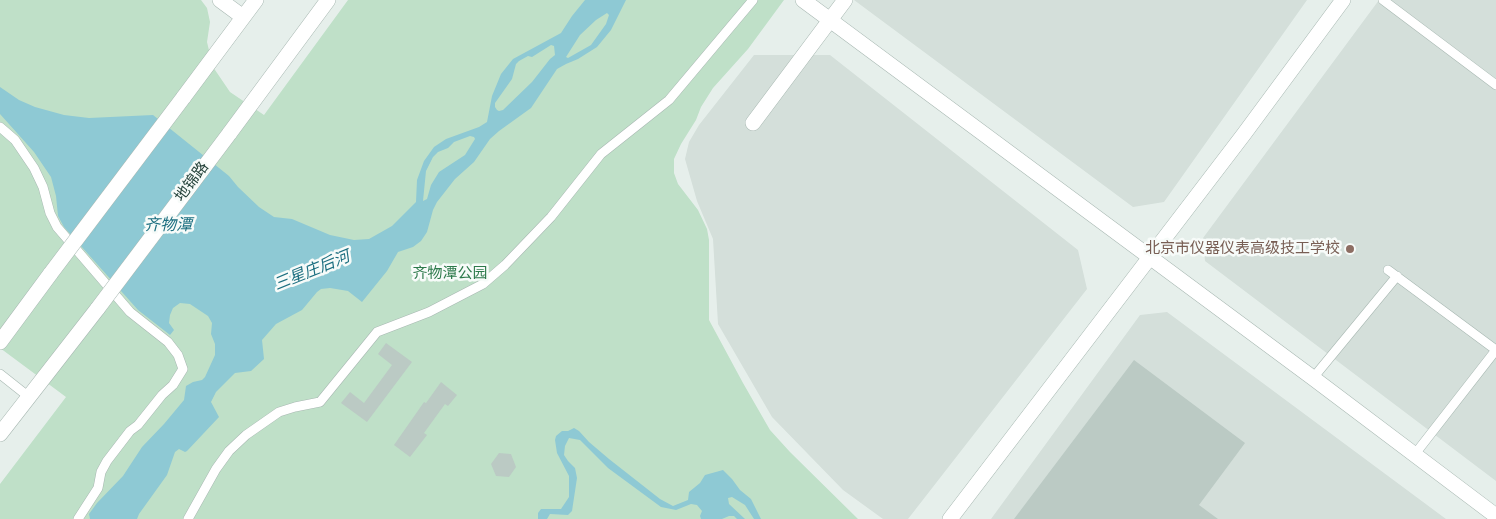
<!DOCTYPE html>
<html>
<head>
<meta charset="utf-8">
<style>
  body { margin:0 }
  canvas { display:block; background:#e6efeb }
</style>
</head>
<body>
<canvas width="1496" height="519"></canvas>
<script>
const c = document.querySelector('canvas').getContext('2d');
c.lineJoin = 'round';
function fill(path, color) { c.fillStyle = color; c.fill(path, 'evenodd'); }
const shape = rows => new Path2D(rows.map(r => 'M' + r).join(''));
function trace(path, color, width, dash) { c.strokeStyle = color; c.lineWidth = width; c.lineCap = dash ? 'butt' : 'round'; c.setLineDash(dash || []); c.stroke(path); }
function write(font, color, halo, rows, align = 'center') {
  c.font = font + ' Arial,"Noto Sans SC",sans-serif'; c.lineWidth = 5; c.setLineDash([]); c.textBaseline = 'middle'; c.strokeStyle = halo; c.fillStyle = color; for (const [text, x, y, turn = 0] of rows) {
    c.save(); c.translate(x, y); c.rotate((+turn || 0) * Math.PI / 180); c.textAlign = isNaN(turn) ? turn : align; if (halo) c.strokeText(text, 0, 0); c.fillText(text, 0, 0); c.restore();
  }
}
fill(shape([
  [854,0,1307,0,1164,202,1133,207],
  [1379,0,1496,0,1496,481,1205,261,1203,238],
  [754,55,830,55,1078,250,1087,289,908,519,883,519,843,490,772,417,718,324,713,239,697,201,685,159,689,142,699,125],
  [1167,312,1446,519,991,519,1140,315]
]), '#d4dfda');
fill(shape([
  [0,0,201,0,207,8,210,22,207,42,213,67,230,92,264,115,348,0,784,0,748,49,713,88,701,107,696,120,681,144,674,159,674,173,678,184,698,210,707,229,709,240,709,320,743,383,770,430,790,452,858,519,0,519,0,484,66,397,0,348]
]), '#bfe0c8');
fill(shape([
  [585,0,626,0,611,30,597,47,578,59,566,64,557,69,531,108,499,131,490,139,474,162,455,179,437,202,433,210,427,232,421,241,413,247,398,252,387,271,362,302,348,291,330,288,321,289,317,292,302,310,276,324,262,340,264,359,251,371,235,373,216,392,211,402,219,417,187,451,185,452,179,449,175,452,167,475,139,514,137,519,90,519,89,514,97,503,123,476,142,447,164,424,184,400,186,386,193,382,202,380,205,377,215,355,215,344,211,334,212,323,208,316,190,304,180,303,173,308,170,315,169,323,174,330,170,335,138,310,64,227,58,216,56,196,51,177,34,152,0,114,0,87,19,100,35,107,64,115,89,118,153,115,229,176,238,187,259,207,274,217,292,219,330,235,354,240,369,239,392,226,416,202,417,180,424,161,434,147,446,139,479,127,487,122,492,96,501,74,513,59,561,33,572,16],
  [607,13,609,15,606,24,591,45,568,58,566,57,580,35,596,20],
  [551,45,554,46,555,55,550,59,532,82,503,110,499,111,497,110,495,107,495,103,512,79,516,64,519,61,528,56,532,57],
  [470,136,474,137,475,139,465,155,439,172,431,185,427,199,423,201,426,171,433,157,438,152,448,148,454,142],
  [574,428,579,431,589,442,609,459,660,499,673,506,688,500,689,492,700,483,705,475,723,470,732,479,740,490,751,499,761,519,754,519,745,505,732,497,728,498,729,504,745,519,737,519,734,516,729,516,722,519,701,519,700,516,702,511,697,505,691,504,676,510,661,507,608,468,580,440,569,438,565,446,564,455,568,461,575,468,577,478,572,511,568,515,550,514,547,519,538,519,538,513,541,509,561,509,569,497,569,476,557,453,555,440,556,436,562,431,568,431]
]), '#8ec9d4');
fill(shape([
  [386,343,412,362,367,422,341,403,350,392,364,403,392,365,378,354],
  [1134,360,1245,443,1199,505,1218,519,1014,519],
  [441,382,457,395,448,406,445,404,424,433,427,435,410,457,394,445,424,402,426,403],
  [499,453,511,454,516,467,509,477,496,476,491,464]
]), '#bbcac4');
const service = shape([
  [1383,0,1496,85],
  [0,127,15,140,34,168,43,187,50,213,57,227,130,312,168,342,178,355,183,369,173,385,162,395,138,425,130,431,107,461,101,472,98,488,78,519],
  [1388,270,1496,350],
  [0,374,29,397],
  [1313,378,1397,276],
  [1415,454,1496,350],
  [188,519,216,469,229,451,246,435,279,412,295,407,320,402,377,332,429,312,483,284,505,265,551,217,601,154,669,100,753,0]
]);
const minor = shape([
  [803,0,1313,378,1496,516],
  [753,123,845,0],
  [950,519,1244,134,1343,0]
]);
const tertiary = shape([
  [220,0,243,17],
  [183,98,256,0],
  [229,134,328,0],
  [0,342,51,273],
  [0,434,98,308]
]);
trace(service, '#a8b8b2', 10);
trace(minor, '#a8b8b2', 16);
trace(tertiary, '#a8b8b2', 16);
trace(service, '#fff', 9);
trace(minor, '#fff', 15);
trace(tertiary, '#fff', 15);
const tertiaryBridge = shape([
  [51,273,183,98],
  [98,308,229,134]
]);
trace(tertiaryBridge, '#a8b8b2', 16, []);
trace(tertiaryBridge, '#fff', 15);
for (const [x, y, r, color] of [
  [1350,249,5,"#8d6e63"]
]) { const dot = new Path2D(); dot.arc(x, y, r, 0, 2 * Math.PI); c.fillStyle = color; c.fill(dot); trace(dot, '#f7fbf9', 2); }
write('15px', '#24423a', '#f7fbf9', [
  ["地锦路",192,182,-53]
]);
write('15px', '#785e54', '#f7fbf9', [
  ["北京市仪器仪表高级技工学校",1340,249]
], 'right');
write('15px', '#2d7a4b', '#f7fbf9', [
  ["齐物潭公园",450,274]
]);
write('italic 16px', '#1c6f80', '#f7fbf9', [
  ["齐物潭",168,226],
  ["三星庄后河",312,271,-22]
]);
</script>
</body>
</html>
